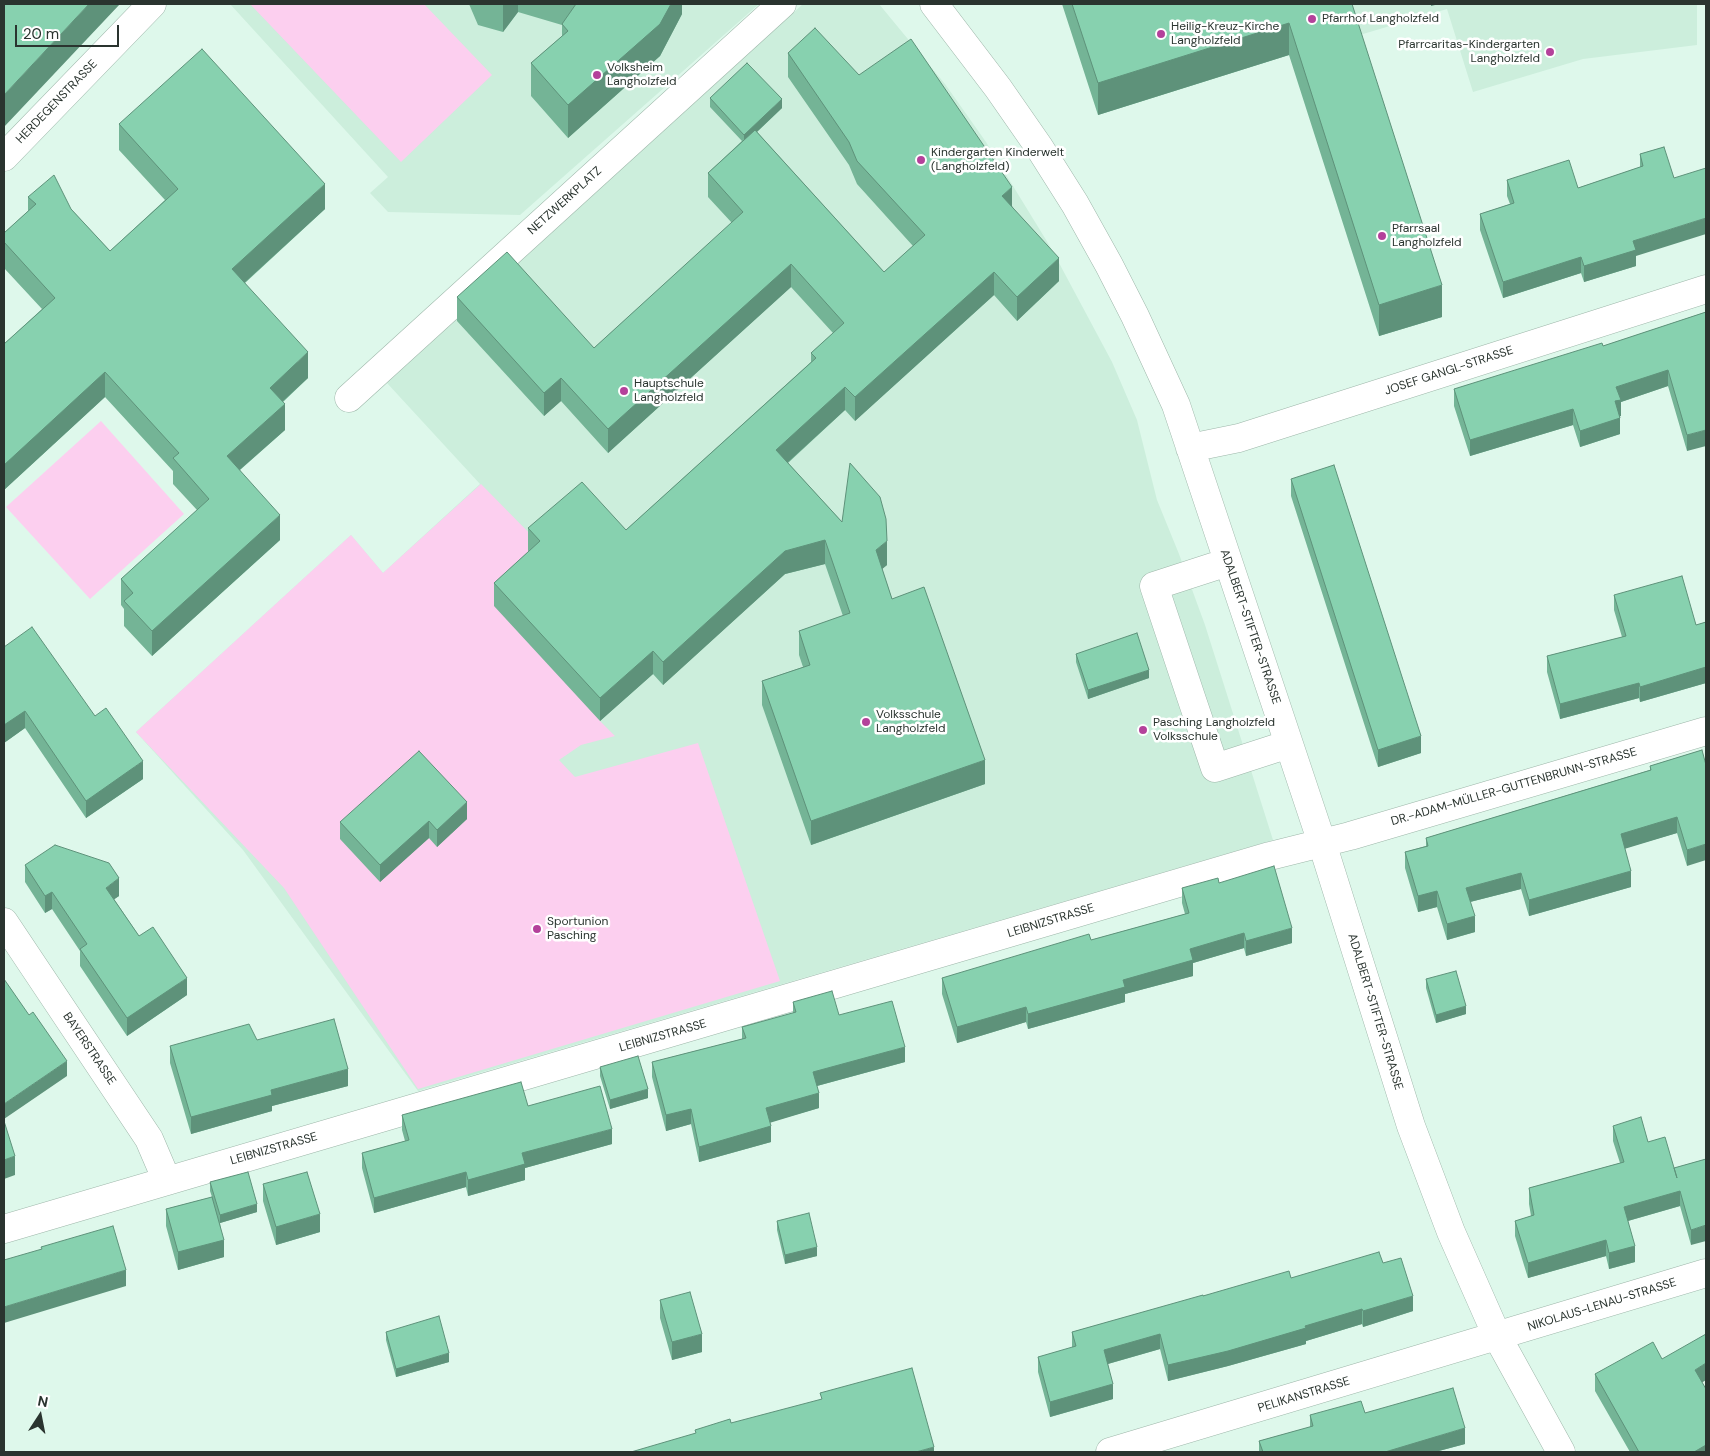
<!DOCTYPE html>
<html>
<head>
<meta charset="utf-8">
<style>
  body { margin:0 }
  #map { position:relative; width:1710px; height:1456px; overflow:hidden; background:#def8eb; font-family:"DM Sans",sans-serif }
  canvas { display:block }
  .frame { position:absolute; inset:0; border:5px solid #2a342f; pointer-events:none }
  .north { position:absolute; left:15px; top:1391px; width:50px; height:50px; -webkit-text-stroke:4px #fff; paint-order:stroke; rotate:11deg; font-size:14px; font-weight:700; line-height:20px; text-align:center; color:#2a342f }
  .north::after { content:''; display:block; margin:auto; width:18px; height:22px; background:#2a342f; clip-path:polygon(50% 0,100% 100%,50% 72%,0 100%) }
  .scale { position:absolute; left:15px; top:25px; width:104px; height:22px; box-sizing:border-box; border:2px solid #2a342f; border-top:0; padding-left:6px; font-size:15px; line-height:18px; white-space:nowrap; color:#2a342f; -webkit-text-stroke:4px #fff; paint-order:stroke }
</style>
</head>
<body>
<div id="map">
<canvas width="1710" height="1456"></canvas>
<div class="frame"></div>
<div class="north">N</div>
<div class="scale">20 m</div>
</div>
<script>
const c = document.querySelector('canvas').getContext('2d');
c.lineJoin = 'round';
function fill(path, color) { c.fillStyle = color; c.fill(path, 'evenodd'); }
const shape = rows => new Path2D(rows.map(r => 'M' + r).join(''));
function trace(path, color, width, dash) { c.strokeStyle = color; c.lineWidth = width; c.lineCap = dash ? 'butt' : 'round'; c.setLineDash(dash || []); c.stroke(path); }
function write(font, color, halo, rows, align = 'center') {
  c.font = font + ' "DM Sans",sans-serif'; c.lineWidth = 5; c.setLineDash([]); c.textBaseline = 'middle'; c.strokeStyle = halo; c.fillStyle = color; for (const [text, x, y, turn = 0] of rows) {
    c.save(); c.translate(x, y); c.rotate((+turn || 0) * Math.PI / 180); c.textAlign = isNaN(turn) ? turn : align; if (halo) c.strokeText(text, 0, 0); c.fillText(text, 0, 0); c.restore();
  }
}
fill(shape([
  [230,4,759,4,520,215,388,212,370,193,388,177],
  [803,4,879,4,945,84,986,142,1051,248,1112,362,1137,420,1157,500,1179,554,1205,625,1273,840,418,1091,243,850,136,732,351,535,383,573,480,484,387,383],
  [1343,4,1697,4,1697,45,1583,59,1473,92,1447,9,1353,37]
]), '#cceedc');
fill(shape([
  [250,4,424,4,492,75,401,162],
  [101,421,184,514,90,599,6,507],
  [481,484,539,543,600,721,615,736,581,745,559,760,575,777,698,743,780,981,418,1089,284,888,136,732,351,535,383,573]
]), '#fccfef');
const minor = shape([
  [934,4,998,88,1039,147,1075,204,1109,265,1135,316,1176,405,1322,843,1411,1126,1451,1232,1497,1336,1561,1452],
  [4,157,152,4],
  [349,398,782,4],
  [1190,448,1239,438,1706,289],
  [1228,562,1154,586,1191,697,1215,768,1289,744],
  [4,922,149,1139,167,1181],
  [4,1229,1270,856,1350,836,1706,731],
  [1110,1452,1706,1273]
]);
trace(minor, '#9db6a9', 29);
trace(minor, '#fff', 28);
fill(shape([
  [469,4,682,4,682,14,660,56,568,138,531,96,531,63,562,36,562,25,518,12,503,32,478,25],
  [1062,4,1352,4,1442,317,1379,336,1289,55,1098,115],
  [788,53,859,75,1012,206,1059,281,1017,321,994,295,855,421,845,410,788,463,842,522,887,565,882,569,892,599,985,784,811,845,762,705,762,681,803,667,799,655,799,631,843,616,825,564,785,574,663,685,653,674,600,721,494,606,494,583,528,552,528,528,626,530,811,362,811,353,833,333,791,287,608,453,561,401,544,416,457,321,457,297,594,348,732,223,708,197,708,173,742,141,710,107,710,98,782,108,757,132,884,272,913,246,857,184,849,165,788,77],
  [119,124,325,209,245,283,308,378,283,402,285,430,240,470,280,540,152,656,124,626,124,609,121,605,121,579,197,510,173,484,173,471,105,397,4,490,4,344,42,309,4,268,4,233,28,211,28,197,71,209,110,251,165,200,119,150],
  [1664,147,1636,256,1636,266,1584,282,1581,273,1503,298,1480,230,1480,214,1510,204,1507,196,1507,180,1578,188,1640,167,1640,154],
  [1706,312,1687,451,1668,386,1621,402,1621,416,1620,416,1620,434,1580,447,1573,425,1470,456,1454,406,1454,389,1603,346],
  [1291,479,1421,753,1378,767,1291,496],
  [1614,595,1696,625,1706,622,1706,683,1640,702,1639,698,1560,719,1547,672,1547,656,1622,637,1614,610],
  [4,647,95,716,143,779,86,818,25,728,4,743],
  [1076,654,1149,678,1088,699,1076,662],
  [1702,750,1687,866,1677,833,1625,848,1631,887,1529,916,1521,889,1470,902,1475,932,1447,940,1437,907,1418,912,1405,868,1405,852,1426,846,1426,838,1650,770,1650,766],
  [467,819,437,847,429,838,380,882,340,839,340,822],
  [25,865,119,896,114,899,139,936,187,995,127,1036,80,966,80,951,52,909,45,913,25,882],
  [1219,883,1292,943,1246,956,1244,948,1193,963,1193,976,1125,994,1125,1002,1028,1029,1026,1022,957,1043,942,994,942,978,1091,940,1185,914,1182,903,1182,888],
  [1426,979,1466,1014,1436,1023,1426,988],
  [793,1002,839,1015,905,1062,817,1086,819,1108,770,1122,771,1142,699,1162,691,1124,666,1131,652,1077,652,1062,742,1039,742,1027,793,1013],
  [257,1040,348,1086,272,1106,272,1111,191,1134,170,1063,170,1046],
  [600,1067,648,1098,610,1109,600,1076],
  [528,1106,612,1144,525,1168,525,1180,468,1196,466,1187,374,1213,362,1168,362,1153,405,1141,402,1130,402,1115],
  [1613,1126,1648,1142,1674,1168,1706,1159,1691,1245,1680,1206,1628,1221,1635,1262,1609,1269,1606,1256,1528,1278,1515,1236,1515,1221,1531,1216,1529,1204,1529,1188,1620,1163,1613,1141],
  [210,1182,257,1212,220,1223,224,1257,178,1270,166,1226,166,1209,212,1197,210,1191],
  [263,1184,320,1232,276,1245,263,1201],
  [777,1221,817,1256,785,1264,777,1230],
  [1383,1263,1413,1311,1363,1327,1362,1324,1306,1341,1306,1344,1228,1366,1168,1381,1160,1349,1108,1364,1113,1399,1050,1417,1038,1372,1038,1357,1072,1348,1072,1332,1203,1296,1291,1278],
  [660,1300,702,1352,672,1360,660,1318],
  [386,1332,449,1362,396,1377,386,1340],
  [1662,1359,1702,1382,1706,1452,1630,1452,1595,1391,1595,1374],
  [1365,1413,1465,1444,1435,1452,1259,1452,1259,1441,1310,1427,1310,1415]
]), '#74b496');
fill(shape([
  [89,4,120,4,4,127,4,95],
  [503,4,518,4,518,12,503,32],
  [671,4,682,4,682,14,660,56,568,138,568,105],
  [1431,4,1439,4,1431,6],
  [1289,23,1289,55,1098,115,1098,83],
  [782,99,782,108,744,144,744,135],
  [325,184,325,209,232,294,232,269],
  [1012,187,1012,210,1002,196],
  [1706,218,1706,234,1636,256,1636,266,1584,282,1584,266,1633,241],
  [1581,257,1581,273,1503,298,1503,282],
  [1059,258,1059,281,1017,321,1017,297],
  [791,264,791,287,608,453,608,429],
  [994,272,994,295,855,421,855,397],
  [1442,285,1442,317,1379,336,1379,305],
  [308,352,308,378,270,413,270,388],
  [1668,370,1668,386,1621,402,1621,416,1615,417,1615,401,1616,387],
  [105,372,105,397,4,490,4,465],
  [561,378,561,401,544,416,544,393],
  [845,387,845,410,776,473,776,450],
  [285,404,285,430,227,481,227,456],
  [1573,409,1573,425,1470,456,1470,440],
  [1620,418,1620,434,1580,447,1580,431],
  [1706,430,1706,446,1687,451,1687,435],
  [280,515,280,540,152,656,152,631],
  [825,540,825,564,785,574,663,685,663,662,785,551],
  [887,541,887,565,876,574,876,550],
  [653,651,653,674,600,721,600,698],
  [1706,667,1706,683,1640,702,1640,687],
  [1149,670,1149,678,1088,699,1088,690],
  [1639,683,1639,698,1560,719,1560,704],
  [25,711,25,728,4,743,4,725],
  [1421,736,1421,753,1378,767,1378,750],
  [985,760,985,784,811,845,811,821],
  [143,761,143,779,86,818,86,801],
  [467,802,467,819,437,847,437,830],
  [1677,817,1677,833,1621,850,1621,834],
  [429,821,429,838,380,882,380,865],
  [1706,844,1706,860,1687,866,1687,850],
  [1631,871,1631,887,1529,916,1529,900],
  [1521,873,1521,889,1466,903,1466,888],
  [119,878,119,896,106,905,106,888],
  [1437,891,1437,907,1418,912,1418,896],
  [52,892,52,909,45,913,45,896],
  [1475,916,1475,932,1447,940,1447,924],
  [1292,928,1292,943,1246,956,1246,941],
  [1244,933,1244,948,1193,963,1193,976,1125,994,1125,1002,1028,1029,1028,1014,1123,980,1190,949],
  [187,978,187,995,127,1036,127,1018],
  [1466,1006,1466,1014,1436,1023,1436,1015],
  [1026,1007,1026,1022,957,1043,957,1027],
  [905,1047,905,1062,813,1087,813,1072],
  [67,1061,67,1076,4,1119,4,1104],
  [348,1069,348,1086,272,1106,272,1111,191,1134,191,1117,271,1090],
  [648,1089,648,1098,610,1109,610,1100],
  [819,1093,819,1108,766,1124,766,1108],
  [691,1109,691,1124,666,1131,666,1115],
  [771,1126,771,1142,699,1162,699,1147],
  [612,1129,612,1144,525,1168,525,1180,468,1196,468,1180,522,1153],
  [15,1156,15,1175,4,1179,4,1160],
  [466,1172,466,1187,374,1213,374,1198],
  [1680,1191,1680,1206,1624,1222,1624,1207],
  [257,1204,257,1212,220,1223,220,1215],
  [320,1214,320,1232,276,1245,276,1227],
  [1706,1225,1706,1241,1691,1245,1691,1230],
  [224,1240,224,1257,178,1270,178,1252],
  [1606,1240,1606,1256,1528,1278,1528,1263],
  [1635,1246,1635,1262,1609,1269,1609,1253],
  [817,1247,817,1256,785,1264,785,1255],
  [126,1270,126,1286,4,1323,4,1307],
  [1413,1296,1413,1311,1363,1327,1363,1311],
  [1362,1309,1362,1324,1306,1341,1306,1344,1228,1366,1168,1381,1168,1365],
  [702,1334,702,1352,672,1360,672,1342],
  [1160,1334,1160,1349,1104,1365,1104,1350],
  [449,1353,449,1362,396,1377,396,1369],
  [1706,1363,1706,1380,1695,1387,1695,1370],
  [1113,1384,1113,1399,1050,1417,1050,1402],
  [1465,1428,1465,1444,1435,1452,1385,1452],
  [1706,1445,1706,1452,1694,1452],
  [934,1447,934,1452,916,1452]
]), '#5e927a');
const building = shape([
  [4,4,89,4,4,95,4,4],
  [576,4,671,4,660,24,568,105,531,63,568,31,562,24,576,4],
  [1072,4,1352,4,1442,285,1379,305,1289,23,1098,83,1072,4],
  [815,28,859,75,911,39,1012,187,1002,196,1059,258,1017,297,994,272,855,397,845,387,776,450,842,522,850,463,880,497,886,519,887,541,876,550,892,599,924,587,985,760,811,821,762,681,810,665,799,631,850,613,825,540,785,551,663,662,653,651,600,698,494,583,540,541,528,528,582,482,626,530,816,358,811,353,844,323,791,264,608,429,561,378,544,393,457,297,507,252,594,348,743,212,708,173,755,130,884,272,925,235,857,161,849,142,788,53,815,28],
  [202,49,325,184,232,269,308,352,270,388,285,404,227,456,280,515,152,631,124,601,133,593,121,579,209,499,173,458,179,453,105,372,4,465,4,344,55,298,4,242,4,233,36,204,28,197,54,175,71,209,110,251,178,189,119,124,202,49],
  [747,63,782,99,744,135,710,98,747,63],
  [1664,147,1674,178,1706,168,1706,218,1633,241,1636,250,1584,266,1581,257,1503,282,1480,214,1514,203,1507,180,1569,160,1578,188,1643,166,1640,154,1664,147],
  [1706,312,1706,430,1687,435,1668,370,1616,387,1621,400,1615,401,1620,418,1580,431,1573,409,1470,440,1454,389,1602,343,1603,346,1706,312],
  [1334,465,1421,736,1378,750,1291,479,1334,465],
  [1682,576,1696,625,1706,622,1706,667,1640,687,1639,683,1560,704,1547,656,1626,636,1614,595,1682,576],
  [32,627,95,716,106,708,143,761,86,801,25,711,4,725,4,647,32,627],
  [1137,633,1149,670,1088,690,1076,654,1137,633],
  [1702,750,1706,765,1706,844,1687,850,1677,817,1621,834,1631,871,1529,900,1521,873,1466,888,1475,916,1447,924,1437,891,1418,896,1405,852,1428,846,1426,838,1651,770,1650,766,1702,750],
  [419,751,467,802,437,830,429,821,380,865,340,822,419,751],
  [55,845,109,863,119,878,106,888,139,936,153,927,187,978,127,1018,80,949,87,944,52,892,45,896,25,865,55,845],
  [1274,866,1292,928,1246,941,1244,933,1190,949,1193,960,1123,980,1125,987,1028,1014,1026,1007,957,1027,942,978,1089,934,1091,940,1189,913,1182,888,1218,878,1219,883,1274,866],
  [1456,971,1466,1006,1436,1015,1426,979,1456,971],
  [4,979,29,1015,33,1012,67,1061,4,1104,4,979],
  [832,991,839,1015,892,1001,905,1047,813,1072,819,1093,766,1108,771,1126,699,1147,691,1109,666,1115,652,1062,746,1038,742,1027,796,1012,793,1002,832,991],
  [334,1019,348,1069,271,1090,272,1095,191,1117,170,1046,249,1024,257,1040,334,1019],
  [638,1056,648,1089,610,1100,600,1067,638,1056],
  [521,1082,528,1106,600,1086,612,1129,522,1153,525,1164,468,1180,466,1172,374,1198,362,1153,409,1140,402,1115,521,1082],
  [1641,1117,1648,1142,1665,1137,1677,1178,1674,1168,1706,1159,1706,1225,1691,1230,1680,1191,1624,1207,1635,1246,1609,1253,1606,1240,1528,1263,1515,1221,1534,1215,1529,1188,1624,1162,1613,1126,1641,1117],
  [4,1121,15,1156,4,1160,4,1121],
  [248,1172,257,1204,220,1215,210,1182,248,1172],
  [307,1172,320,1214,276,1227,263,1184,307,1172],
  [212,1197,224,1240,178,1252,166,1209,212,1197],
  [809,1213,817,1247,785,1255,777,1221,809,1213],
  [113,1226,126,1270,4,1307,4,1260,42,1249,41,1247,113,1226],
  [1379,1252,1383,1263,1401,1258,1413,1296,1363,1311,1362,1309,1305,1326,1306,1328,1228,1351,1168,1365,1160,1334,1104,1350,1113,1384,1050,1402,1038,1357,1076,1346,1072,1332,1203,1295,1203,1296,1289,1271,1291,1278,1379,1252],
  [690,1292,702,1334,672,1342,660,1300,690,1292],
  [439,1316,449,1353,396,1369,386,1332,439,1316],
  [1706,1334,1706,1363,1695,1370,1706,1389,1706,1445,1694,1452,1639,1452,1595,1374,1653,1342,1662,1359,1706,1334],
  [912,1368,934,1447,916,1452,631,1452,696,1433,695,1430,730,1419,731,1423,822,1399,820,1393,912,1368],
  [1453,1388,1465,1428,1385,1452,1263,1452,1259,1441,1313,1426,1310,1415,1361,1401,1365,1413,1453,1388]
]);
fill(building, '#87d1af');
trace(building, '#5e927a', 1);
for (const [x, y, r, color] of [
  [1312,19,5,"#b4419b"],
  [1161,34,5,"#b4419b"],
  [1550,52,5,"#b4419b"],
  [597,75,5,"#b4419b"],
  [921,160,5,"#b4419b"],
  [1382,236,5,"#b4419b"],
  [624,391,5,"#b4419b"],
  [866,722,5,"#b4419b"],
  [1143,730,5,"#b4419b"],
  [537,929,5,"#b4419b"]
]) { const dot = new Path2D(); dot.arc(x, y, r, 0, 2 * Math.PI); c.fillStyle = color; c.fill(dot); trace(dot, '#fff', 2); }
write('12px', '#2a342f', '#fff', [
  ["Pfarrhof Langholzfeld",1322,19],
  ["Heilig-Kreuz-Kirche",1171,27],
  ["Langholzfeld",1171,41],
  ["Pfarrcaritas-Kindergarten",1540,45,"right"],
  ["Langholzfeld",1540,59,"right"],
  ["Volksheim",607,68],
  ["Langholzfeld",607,82],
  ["Kindergarten Kinderwelt",931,153],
  ["(Langholzfeld)",931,167],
  ["Pfarrsaal",1392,229],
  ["Langholzfeld",1392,243],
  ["Hauptschule",634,384],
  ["Langholzfeld",634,398],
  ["Volksschule",876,715],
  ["Langholzfeld",876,729],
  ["Pasching Langholzfeld",1153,723],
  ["Volksschule",1153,737],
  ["Sportunion",547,922],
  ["Pasching",547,936]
], 'left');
write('12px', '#2a342f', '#fff', [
  ["HERDEGENSTRASSE",57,102,-46],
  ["NETZWERKPLATZ",565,201,-42],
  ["JOSEF GANGL-STRASSE",1449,371,-18],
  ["ADALBERT-STIFTER-STRASSE",1250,627,71],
  ["DR.-ADAM-MÜLLER-GUTTENBRUNN-STRASSE",1514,787,-16],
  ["LEIBNIZSTRASSE",1051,921,-17],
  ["ADALBERT-STIFTER-STRASSE",1375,1012,73],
  ["LEIBNIZSTRASSE",663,1036,-16],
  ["BAYERSTRASSE",89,1049,56],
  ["LEIBNIZSTRASSE",274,1149,-16],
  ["NIKOLAUS-LENAU-STRASSE",1602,1305,-17],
  ["PELIKANSTRASSE",1304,1395,-17]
]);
</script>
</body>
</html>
